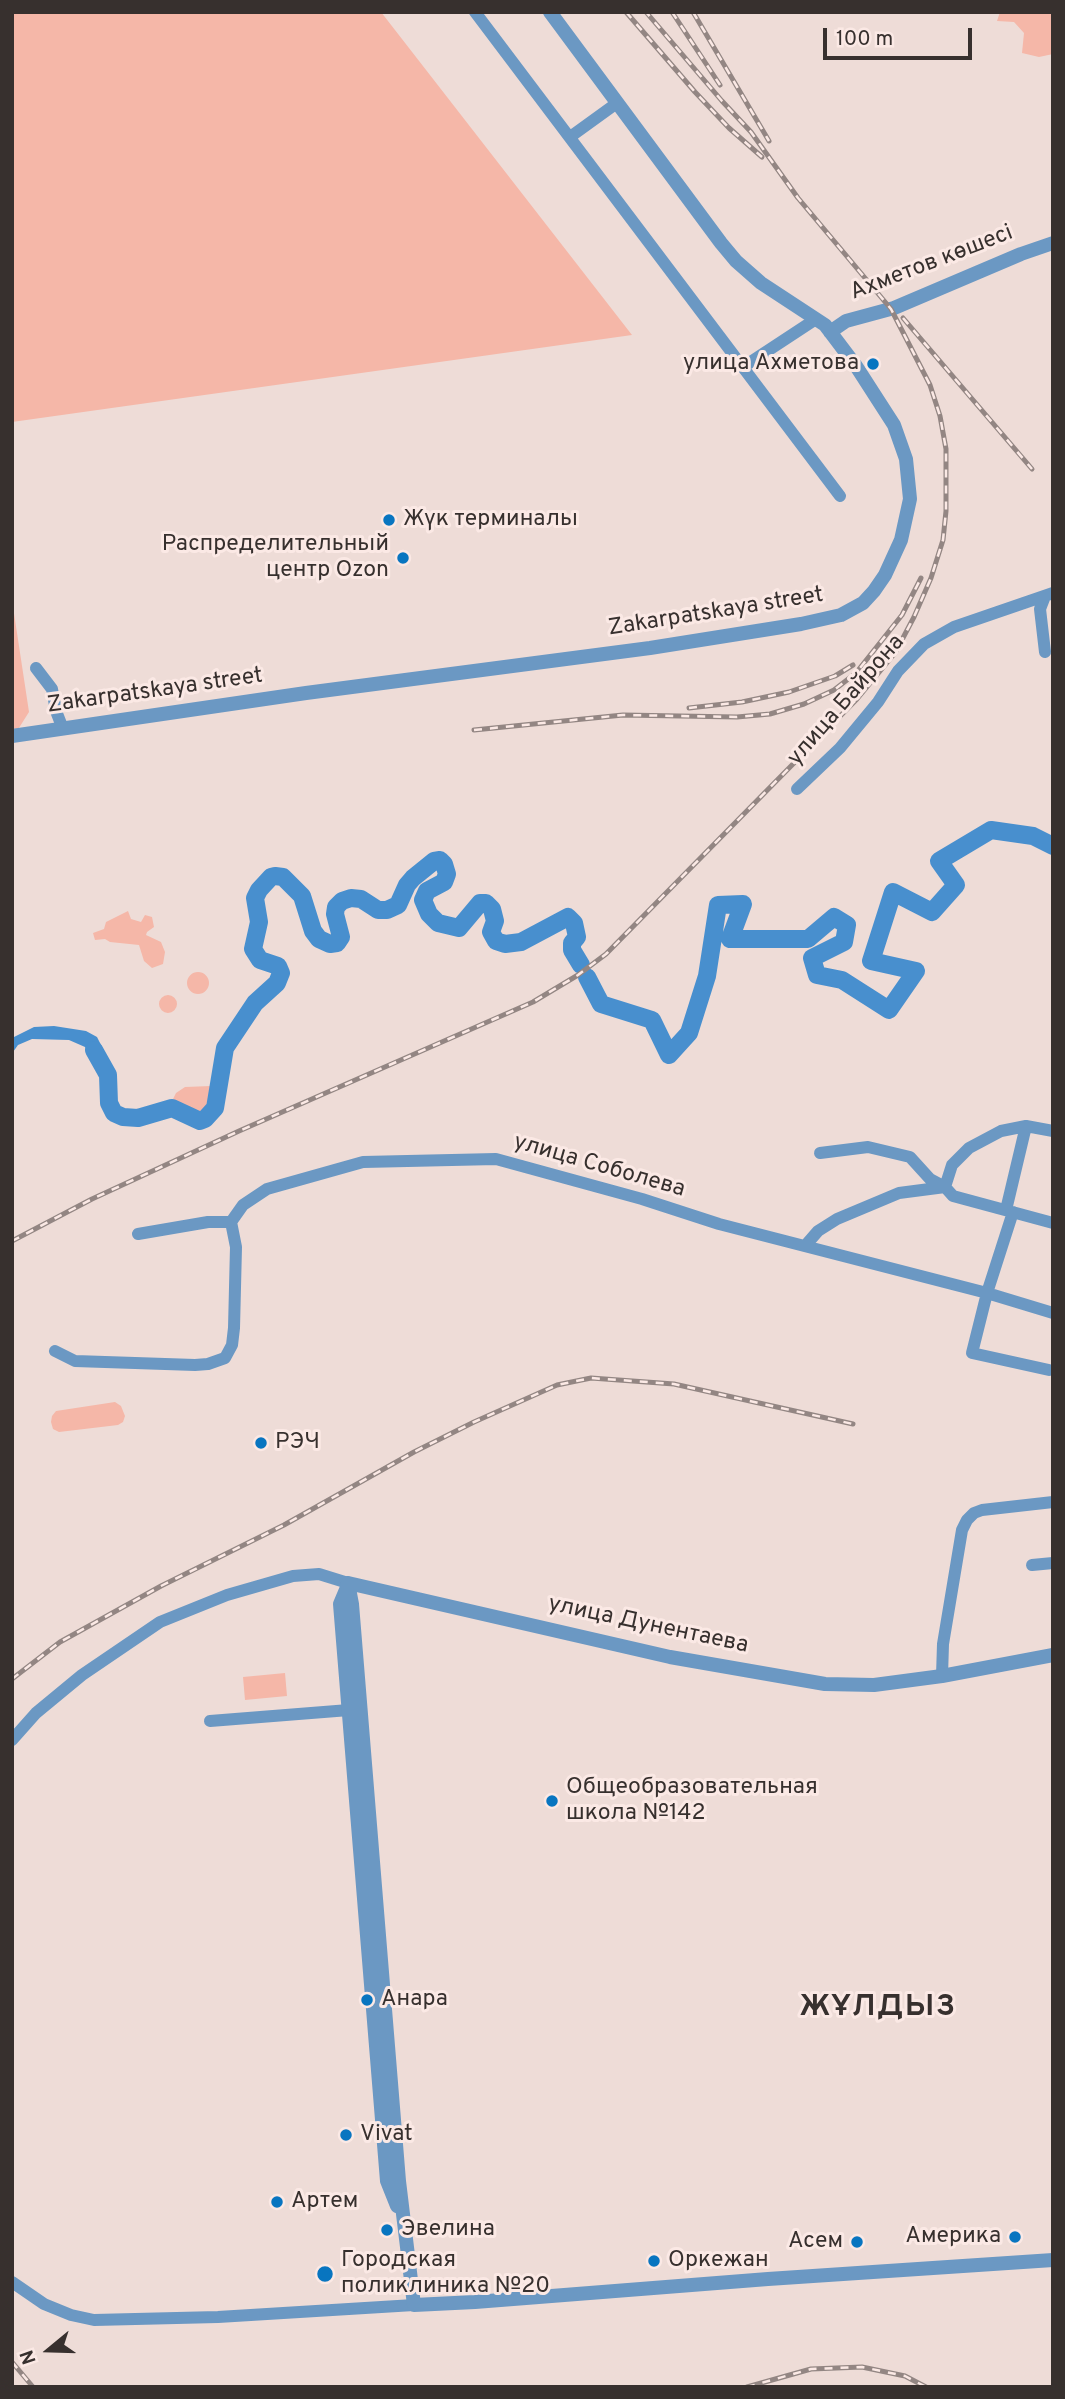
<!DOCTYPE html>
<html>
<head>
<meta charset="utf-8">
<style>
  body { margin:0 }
  #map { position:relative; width:1065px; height:2399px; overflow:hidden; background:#eedcd7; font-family:Overpass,sans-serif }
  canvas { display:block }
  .frame { position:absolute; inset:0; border:14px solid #37302e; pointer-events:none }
  .north { position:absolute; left:14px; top:2315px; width:70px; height:70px; -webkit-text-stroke:5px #fbe9e5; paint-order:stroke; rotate:251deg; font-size:19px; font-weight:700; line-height:28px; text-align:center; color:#37302e }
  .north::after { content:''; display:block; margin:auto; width:24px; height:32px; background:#37302e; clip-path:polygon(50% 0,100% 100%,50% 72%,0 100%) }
  .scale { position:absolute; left:823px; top:28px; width:149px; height:32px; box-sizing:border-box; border:4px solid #37302e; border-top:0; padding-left:9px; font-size:21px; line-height:24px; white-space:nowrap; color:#37302e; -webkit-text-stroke:5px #fbe9e5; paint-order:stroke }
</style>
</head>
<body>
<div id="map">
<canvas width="1065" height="2399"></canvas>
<div class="frame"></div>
<div class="north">N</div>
<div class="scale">100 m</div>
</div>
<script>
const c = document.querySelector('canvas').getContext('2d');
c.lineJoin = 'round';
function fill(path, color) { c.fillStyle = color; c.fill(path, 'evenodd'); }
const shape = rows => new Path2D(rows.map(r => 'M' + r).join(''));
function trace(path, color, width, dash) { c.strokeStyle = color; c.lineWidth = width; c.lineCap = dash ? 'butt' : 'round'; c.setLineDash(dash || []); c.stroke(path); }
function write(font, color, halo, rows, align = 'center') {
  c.font = font + ' Overpass,sans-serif'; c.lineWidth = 6; c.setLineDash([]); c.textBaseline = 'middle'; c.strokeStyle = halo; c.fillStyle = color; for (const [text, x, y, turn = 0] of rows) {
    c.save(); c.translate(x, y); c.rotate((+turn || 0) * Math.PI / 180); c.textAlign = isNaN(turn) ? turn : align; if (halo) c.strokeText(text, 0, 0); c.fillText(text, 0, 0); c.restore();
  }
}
fill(shape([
  [12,12,381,12,632,335,12,422],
  [1000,12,1053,12,1053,54,1039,57,1022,53,1024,33,1014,22,997,21],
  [12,600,29,712,17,731,12,732],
  [128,911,131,919,141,922,145,915,152,917,154,927,147,932,146,935,161,942,165,952,163,964,152,968,144,961,139,945,110,942,105,939,95,940,93,933,104,929,106,922],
  '187 983a11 11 0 1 1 22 0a11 11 0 1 1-22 0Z',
  '159 1004a9 9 0 1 1 18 0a9 9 0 1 1-18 0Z',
  [211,1086,214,1092,213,1103,202,1111,193,1112,181,1106,173,1099,176,1093,185,1087],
  [115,1402,121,1406,125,1416,123,1422,118,1425,59,1432,53,1429,51,1422,52,1416,56,1411],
  [285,1673,287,1696,245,1700,243,1677]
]), '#f5b7a8');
fill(shape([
  [54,1026,86,1031,97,1037,105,1053,110,1070,102,1072,85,1047,69,1040,32,1039,18,1045,13,1052,12,1058,12,1038,34,1027]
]), '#488fce');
trace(shape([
  [587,977,601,1004,652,1020,669,1055,689,1033,707,976,718,905,743,904,730,939,808,939,834,917,847,925,844,942,812,958,817,975,842,980,889,1010,916,971,871,961,893,892,932,912,956,885,939,861,991,830,1033,836,1053,846],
  [94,1050,108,1075,109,1103,114,1113,123,1117,138,1118,172,1108,200,1121,205,1119,215,1108,225,1048,255,1003,277,983,281,973,278,966,260,960,253,949,259,922,255,898,259,890,271,877,275,876,283,877,302,896,313,931,319,939,330,944,337,943,341,937,335,914,336,907,342,901,351,898,361,899,378,910,387,910,398,905,407,885,413,878,434,861,440,860,444,864,447,874,444,882,427,891,423,900,429,914,438,923,459,928,480,903,486,903,492,909,495,921,491,932,496,941,505,944,521,942,568,917,574,923,577,937,572,943,572,950,581,965]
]), '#488fce', 18);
trace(shape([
  [475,12,840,496],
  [570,137,617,103],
  [743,367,816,319],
  [1045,596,1040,609,1045,652],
  [36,668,52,689,56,711,63,729],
  [797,789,840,748,878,702,898,671,924,644,954,627,1053,593],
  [820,1153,868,1147,910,1157,930,1179,945,1187,953,1196,1053,1223],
  [945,1187,952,1165,969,1148,1001,1131,1026,1126,1053,1131],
  [1006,1210,1026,1126],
  [1013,1212,987,1293,972,1353,1049,1370],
  [138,1234,208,1222,231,1222,243,1205,267,1189,363,1162,496,1159,642,1199,719,1224,987,1293,1053,1313],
  [805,1246,818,1231,837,1219,899,1193,945,1187],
  [55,1351,75,1361,195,1365,208,1364,225,1358,232,1345,234,1328,236,1247,231,1222],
  [1032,1565,1053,1563],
  [942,1676,943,1644,962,1530,967,1520,974,1513,982,1510,1053,1502],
  [210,1721,349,1710],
  [12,1740,36,1713,82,1675,160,1622,227,1595,293,1576,319,1574,348,1583],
  [12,2282,44,2304,71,2315,94,2320,218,2317,414,2305]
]), '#6b98c3', 12);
trace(shape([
  [830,332,846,321,894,308,1021,254,1053,243],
  [12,736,306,693,650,648,801,624,841,615,863,603,874,591,885,575,901,540,910,499,906,459,894,425,856,366,825,325,761,283,736,261,721,243,550,12],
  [348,1583,352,1604,399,2181,414,2305,475,2302,768,2279,1053,2260],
  [348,1583,670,1657,825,1684,874,1685,942,1676,1053,1655],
  [348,1585,340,1604,387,2181,397,2206]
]), '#6b98c3', 14);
const rail = shape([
  [626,12,695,92,729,128,762,157],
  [672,12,720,85],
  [693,12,769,141],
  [903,318,1032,469],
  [689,708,742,702,789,692,835,676,853,665],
  [474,730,623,715,737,717,770,714,804,704,834,690,856,673,902,615,921,578],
  [12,1241,92,1199,239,1131,533,1002,578,975,606,954,857,699,895,653,914,617,931,578,943,540,946,511,946,449,940,416,930,385,891,309,798,198,751,132,722,101,646,12],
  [12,1679,60,1642,161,1586,284,1525,414,1452,474,1422,557,1385,591,1378,674,1384,853,1424],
  [12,2362,33,2387],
  [747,2387,811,2369,862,2367,905,2376,926,2387]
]);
trace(rail, '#938683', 5);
trace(rail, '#fbe9e5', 2.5, [8]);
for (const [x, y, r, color] of [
  [873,364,7,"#0875c0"],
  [389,520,7,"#0875c0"],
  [403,558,7,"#0875c0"],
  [261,1443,7,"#0875c0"],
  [552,1801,7,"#0875c0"],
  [367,2000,7,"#0875c0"],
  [346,2135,7,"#0875c0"],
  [277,2202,7,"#0875c0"],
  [387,2230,7,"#0875c0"],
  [1015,2237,7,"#0875c0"],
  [857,2242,7,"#0875c0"],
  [654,2261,7,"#0875c0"],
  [325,2274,9,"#0875c0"]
]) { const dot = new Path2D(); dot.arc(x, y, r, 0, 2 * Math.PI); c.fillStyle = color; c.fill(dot); trace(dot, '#fbe9e5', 2.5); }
write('23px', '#37302e', '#fbe9e5', [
  ["Ахметов көшесі",932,264,-21],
  ["Zakarpatskaya street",716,613,-9],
  ["Zakarpatskaya street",155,692,-8],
  ["улица Байрона",847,701,-49],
  ["улица Соболева",599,1167,16],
  ["улица Дунентаева",648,1626,12]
]);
write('23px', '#37302e', '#fbe9e5', [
  ["улица Ахметова",859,364,"right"],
  ["Жүк терминалы",403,520],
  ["Распределительный",389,545,"right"],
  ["центр Ozon",389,571,"right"],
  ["РЭЧ",275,1443],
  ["Общеобразовательная",566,1788],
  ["школа №142",566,1814],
  ["Анара",381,2000],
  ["Vivat",360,2135],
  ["Артем",291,2202],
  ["Эвелина",401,2230],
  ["Америка",1001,2237,"right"],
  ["Асем",843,2242,"right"],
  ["Городская",341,2261],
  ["поликлиника №20",341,2287],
  ["Оркежан",668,2261]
], 'left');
c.letterSpacing = '2px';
write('bold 30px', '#37302e', '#fbe9e5', [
  ["ЖҰЛДЫЗ",878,2009]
]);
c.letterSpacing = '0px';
</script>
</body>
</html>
